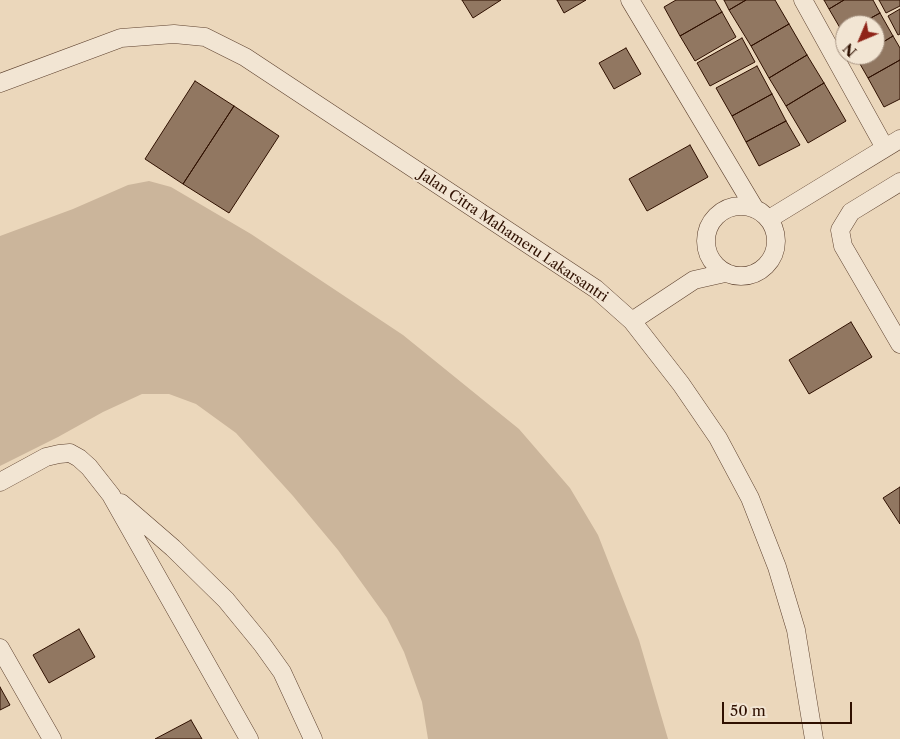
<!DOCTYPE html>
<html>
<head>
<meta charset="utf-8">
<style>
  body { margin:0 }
  #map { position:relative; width:900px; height:739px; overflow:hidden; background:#ebd7bb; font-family:"Libre Caslon Text",serif }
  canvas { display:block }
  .north { position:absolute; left:835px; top:15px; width:50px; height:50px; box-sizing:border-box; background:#f2e5d3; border:1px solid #a4907f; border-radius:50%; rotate:225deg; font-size:14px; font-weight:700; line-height:20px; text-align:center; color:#2f1000 }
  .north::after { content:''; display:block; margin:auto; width:18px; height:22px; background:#8f2418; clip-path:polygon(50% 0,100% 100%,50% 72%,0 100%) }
  .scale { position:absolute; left:722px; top:702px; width:130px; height:22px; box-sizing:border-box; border:2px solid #2f1000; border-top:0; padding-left:6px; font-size:15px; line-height:18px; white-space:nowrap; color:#2f1000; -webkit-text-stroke:4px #f2e5d3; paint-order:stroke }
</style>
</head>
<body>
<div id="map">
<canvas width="900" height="739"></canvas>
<div class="north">N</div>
<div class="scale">50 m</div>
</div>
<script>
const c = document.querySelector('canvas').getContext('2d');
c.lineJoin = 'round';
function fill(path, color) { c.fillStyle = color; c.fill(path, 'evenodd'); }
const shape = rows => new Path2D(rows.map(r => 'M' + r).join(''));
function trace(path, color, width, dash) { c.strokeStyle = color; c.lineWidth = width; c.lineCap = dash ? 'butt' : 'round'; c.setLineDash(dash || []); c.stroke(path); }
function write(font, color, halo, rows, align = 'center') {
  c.font = font + ' "Libre Caslon Text",serif'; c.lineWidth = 4; c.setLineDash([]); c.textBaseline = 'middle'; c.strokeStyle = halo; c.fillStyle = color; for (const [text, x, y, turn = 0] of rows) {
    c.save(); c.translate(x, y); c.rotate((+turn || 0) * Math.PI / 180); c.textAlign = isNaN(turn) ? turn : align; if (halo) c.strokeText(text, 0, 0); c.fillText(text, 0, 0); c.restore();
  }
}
fill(shape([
  [149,181,171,187,251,234,403,335,519,429,570,488,598,535,639,640,668,739,428,739,422,702,404,652,387,618,338,550,293,496,236,433,196,404,169,394,142,394,103,412,58,437,0,466,0,236,73,209,128,185]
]), '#cbb59b');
const building = shape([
  [462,0,501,0,473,18,462,0],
  [557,0,586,0,564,13,557,0],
  [676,0,715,0,722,12,680,36,664,7,676,0],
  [724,0,746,0,729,10,724,0],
  [746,0,775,0,789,24,751,46,729,10,746,0],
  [824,0,844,0,829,9,824,0],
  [844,0,873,0,880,13,858,25,845,25,845,32,843,33,829,9,844,0],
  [879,0,900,0,900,6,886,13,879,0],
  [900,9,900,34,898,35,888,16,900,9],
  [722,12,736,37,695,61,680,36,722,12],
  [880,13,893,36,875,47,875,25,858,25,880,13],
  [789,24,807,55,769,78,751,46,789,24],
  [893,36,900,48,900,60,868,78,856,57,860,55,875,55,875,47,893,36],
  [742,38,755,62,710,86,697,63,742,38],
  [626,48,641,74,614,89,599,63,626,48],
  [807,55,824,83,786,106,769,78,807,55],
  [900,60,900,99,884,107,868,78,900,60],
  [757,66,772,94,732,116,716,88,757,66],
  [195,81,234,106,183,184,145,159,195,81],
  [824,83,846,121,808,143,786,106,824,83],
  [772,94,786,121,746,142,732,116,772,94],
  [234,106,279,136,229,213,183,184,234,106],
  [786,121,800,145,759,166,746,142,786,121],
  [690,145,708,177,647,211,629,179,690,145],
  [851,322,872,357,809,394,789,360,851,322],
  [900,487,900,524,883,498,900,487],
  [79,629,95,657,49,683,33,655,79,629],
  [0,687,10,705,0,710,0,687],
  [191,720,202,739,155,739,191,720]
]);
fill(building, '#917761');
trace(building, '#2f1000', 1);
const minor = shape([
  [630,0,755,209],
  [803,0,885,148],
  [0,83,121,38,174,34,205,37,245,57,596,289,632,321,681,384,718,438,750,498,777,567,796,630,814,739],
  [900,182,851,212,840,230,843,246,900,344],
  '706 241a35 35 0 1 1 70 0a35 35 0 1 1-70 0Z',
  [769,219,900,139],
  [632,321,694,280,725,273],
  [0,482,46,457,59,454,70,453,79,458,89,467,111,495,249,739],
  [121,503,173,548,226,600,262,644,282,672,313,739],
  [0,648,52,739]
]);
trace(minor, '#5e422f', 19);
trace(minor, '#f2e5d3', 18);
write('14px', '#2f1000', '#f2e5d3', [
  ["Jalan Citra Mahameru Lakarsantri",513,236,34]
]);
</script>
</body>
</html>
